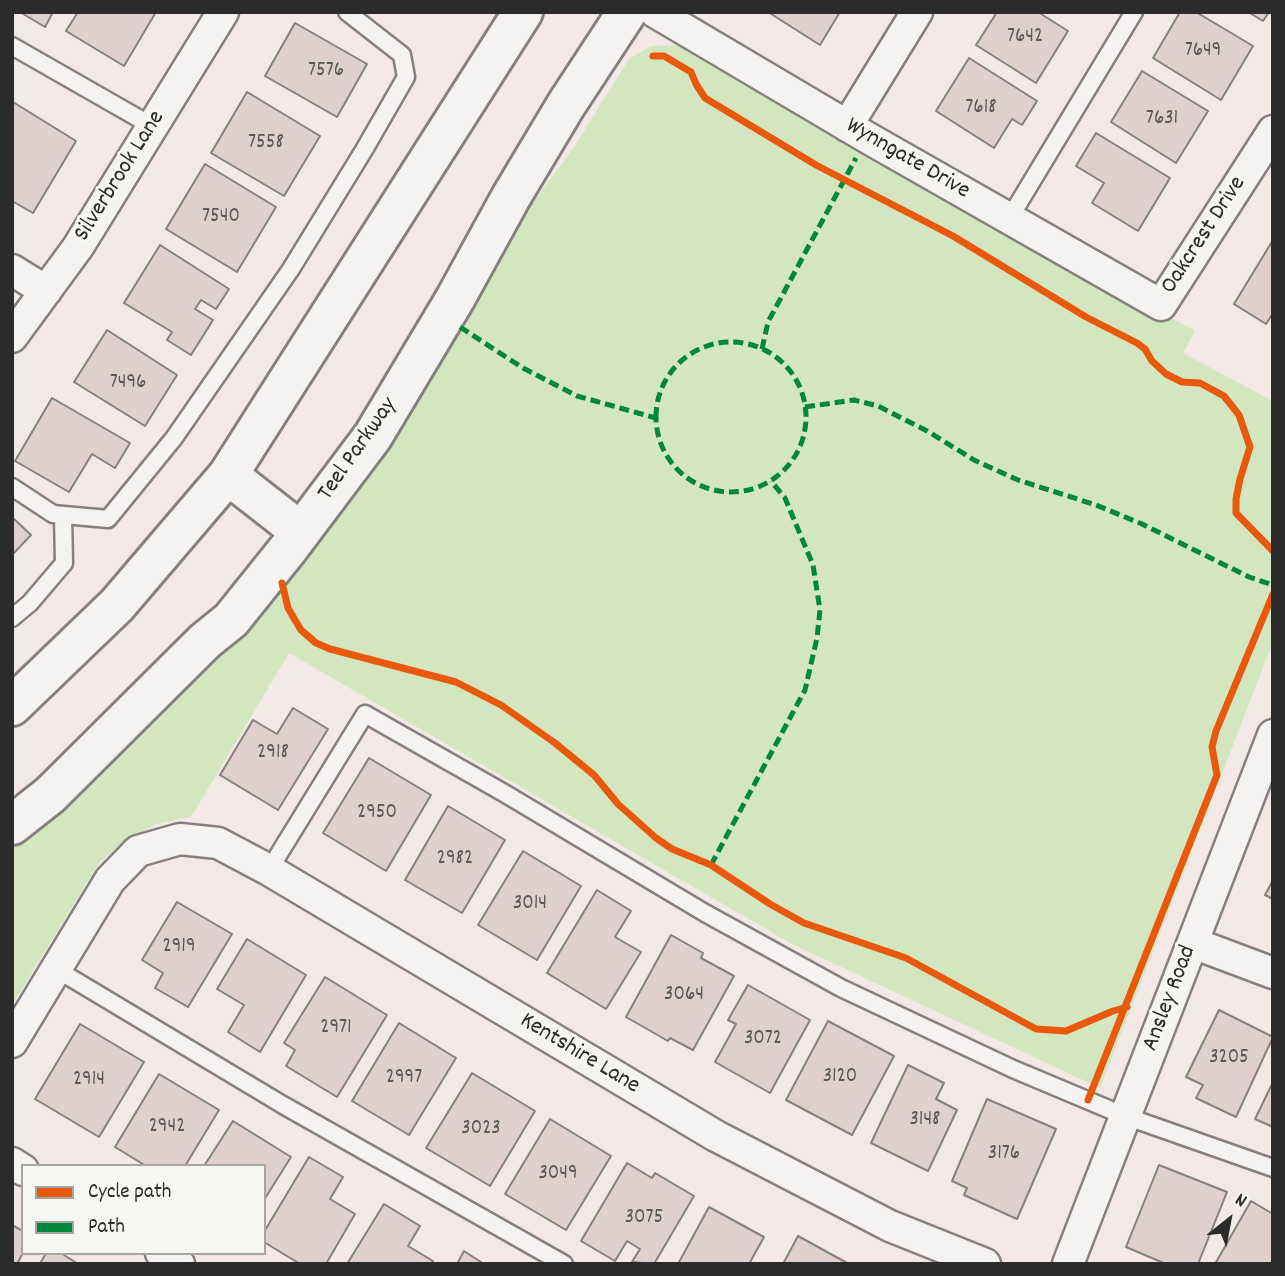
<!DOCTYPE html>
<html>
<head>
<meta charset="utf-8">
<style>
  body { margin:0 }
  #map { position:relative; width:1285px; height:1276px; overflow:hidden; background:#f2e8e6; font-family:Dekko,sans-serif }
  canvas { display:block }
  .frame { position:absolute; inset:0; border:14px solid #2b2b2b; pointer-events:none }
  .legend { position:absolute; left:21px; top:1164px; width:245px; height:91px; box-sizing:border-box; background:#f6f6f2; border:2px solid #a5a5a2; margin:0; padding:9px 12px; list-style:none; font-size:21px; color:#2b2b2b }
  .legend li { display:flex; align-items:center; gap:14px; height:35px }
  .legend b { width:35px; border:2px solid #a5a5a2 }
  .north { position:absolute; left:1194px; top:1185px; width:70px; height:70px; -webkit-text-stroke:5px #f6f6f2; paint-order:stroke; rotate:31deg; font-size:19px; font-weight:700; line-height:28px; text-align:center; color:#2b2b2b }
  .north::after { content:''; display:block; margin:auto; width:24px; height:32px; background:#2b2b2b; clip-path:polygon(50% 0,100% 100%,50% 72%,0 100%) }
</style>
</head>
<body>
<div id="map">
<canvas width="1285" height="1276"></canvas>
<div class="frame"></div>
<ul class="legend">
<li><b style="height:9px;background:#e8590c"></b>Cycle path</li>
<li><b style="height:9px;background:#00873e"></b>Path</li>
</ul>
<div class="north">N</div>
</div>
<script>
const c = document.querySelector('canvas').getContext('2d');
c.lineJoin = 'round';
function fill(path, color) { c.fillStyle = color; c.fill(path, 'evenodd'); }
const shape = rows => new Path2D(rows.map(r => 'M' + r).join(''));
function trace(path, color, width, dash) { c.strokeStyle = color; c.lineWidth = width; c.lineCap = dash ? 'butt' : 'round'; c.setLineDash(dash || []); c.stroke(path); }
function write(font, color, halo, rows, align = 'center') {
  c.font = font + ' Dekko,sans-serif'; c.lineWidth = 6; c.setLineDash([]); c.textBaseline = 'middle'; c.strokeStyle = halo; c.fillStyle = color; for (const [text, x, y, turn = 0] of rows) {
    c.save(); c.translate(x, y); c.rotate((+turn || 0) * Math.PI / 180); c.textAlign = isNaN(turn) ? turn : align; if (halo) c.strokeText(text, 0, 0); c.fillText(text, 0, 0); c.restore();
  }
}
fill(shape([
  [677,45,1195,331,1183,353,1273,401,1273,642,1100,1088,792,944,289,653,191,817,156,824,125,840,99,863,12,1005,12,844,245,622,511,232,572,150,629,59,651,46]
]), '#d4e6c0');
const building = shape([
  [20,12,53,12,45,27,20,12],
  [78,12,156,12,124,66,66,31,78,12],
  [768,12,840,12,820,45,768,12],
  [997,12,1038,12,1068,31,1036,83,976,45,997,12],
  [1180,12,1196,12,1253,46,1221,100,1153,58,1180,12],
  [1248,12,1269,12,1263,21,1248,12],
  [295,23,367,64,337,117,265,76,295,23],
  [969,58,1037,101,1022,125,1012,119,994,148,936,111,969,58],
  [1142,71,1208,111,1176,163,1111,122,1142,71],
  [247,92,320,136,284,196,211,153,247,92],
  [13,102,76,141,33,213,12,201,13,102],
  [1096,133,1170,178,1138,231,1092,203,1104,183,1076,166,1096,133],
  [205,164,276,207,237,272,166,229,205,164],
  [1273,240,1273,313,1266,324,1234,304,1273,240],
  [160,245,229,289,216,309,201,300,195,309,213,320,191,355,167,340,172,332,124,303,160,245],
  [107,330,177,375,145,426,74,382,107,330],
  [52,398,130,443,115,468,92,454,69,492,15,461,52,398],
  [12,517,31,535,12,555,12,517],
  [293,708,328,729,278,810,220,775,253,720,277,734,293,708],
  [369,758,431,795,386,871,323,833,369,758],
  [448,806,505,840,462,913,405,880,448,806],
  [523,851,581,886,537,960,478,925,523,851],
  [1273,880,1273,899,1265,895,1273,880],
  [597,890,631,911,615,937,641,952,606,1009,547,973,597,890],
  [177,902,232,934,188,1007,155,988,163,973,142,960,177,902],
  [671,935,703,953,701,958,734,976,693,1050,670,1038,668,1041,626,1017,671,935],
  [247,939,306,975,260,1052,228,1032,244,1005,217,989,247,939],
  [325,977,387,1015,337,1097,286,1066,295,1050,284,1043,325,977],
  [748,985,810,1020,770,1093,715,1062,736,1024,728,1020,748,985],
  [1219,1010,1273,1037,1236,1117,1196,1098,1203,1085,1186,1077,1219,1010],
  [828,1021,894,1056,852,1135,786,1100,828,1021],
  [399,1023,456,1058,409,1135,352,1101,399,1023],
  [80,1024,144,1062,99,1137,35,1099,80,1024],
  [908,1065,944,1083,936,1099,957,1110,928,1171,871,1143,908,1065],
  [472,1073,535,1111,490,1186,426,1148,472,1073],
  [159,1074,219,1110,185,1166,146,1166,115,1147,159,1074],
  [1273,1082,1273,1127,1255,1119,1273,1082],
  [987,1099,1056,1129,1017,1219,964,1195,967,1188,952,1181,987,1099],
  [550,1119,611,1156,566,1230,505,1194,550,1119],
  [233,1121,291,1157,264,1200,264,1166,204,1166,233,1121],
  [309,1157,343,1177,330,1199,355,1214,326,1264,300,1264,264,1242,264,1232,309,1157],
  [627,1163,652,1178,655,1173,694,1196,654,1264,632,1262,640,1249,627,1241,615,1261,581,1241,627,1163],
  [1159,1165,1227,1192,1198,1264,1166,1264,1126,1247,1159,1165],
  [1251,1201,1273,1214,1273,1264,1215,1264,1251,1201],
  [384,1204,420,1226,408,1246,433,1261,431,1264,347,1264,384,1204],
  [709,1207,764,1237,749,1264,678,1264,709,1207],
  [12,1225,23,1231,23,1253,17,1264,12,1264,12,1225],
  [798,1236,849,1264,783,1264,798,1236],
  [464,1251,484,1264,457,1264,464,1251],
  [46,1253,61,1253,78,1264,40,1264,46,1253]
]);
fill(building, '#dfd0ce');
trace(building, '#85807f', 2);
const service = shape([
  [12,46,152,126],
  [1009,219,1134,12],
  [12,487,53,514,108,519,174,438,291,269,364,150,406,77,402,55,347,12],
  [12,618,30,603,64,563,63,515],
  [269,870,365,714,504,793,705,913,841,988,1013,1069,1125,1116,1273,1168],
  [56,969,283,1105,564,1264]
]);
const minor = shape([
  [655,12,868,138,1161,305,1273,131],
  [847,126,917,12],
  [12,270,46,291],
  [12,337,78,247,223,12],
  [1193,943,1273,973],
  [12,1042,110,880,138,851,180,839,218,843,269,870,716,1136,890,1226,985,1264],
  [12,1163,23,1170],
  [161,1253,179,1264],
  [1068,1264,1273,735]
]);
const secondary = shape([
  [228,475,301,532],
  [12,706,117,605,228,475,523,12],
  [12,825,50,795,205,641,231,620,288,549,373,436,455,299,511,197,566,105,627,12]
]);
trace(service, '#85807f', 21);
trace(minor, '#85807f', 35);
trace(secondary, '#85807f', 44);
trace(service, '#f5f3f1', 16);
trace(minor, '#f5f3f1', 30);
trace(secondary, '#f5f3f1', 38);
trace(shape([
  [460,327,523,368,577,396,656,418],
  '656 417a75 75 0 1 1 150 0a75 75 0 1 1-150 0Z',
  [762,349,768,322,856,158],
  [805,407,854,400,878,406,929,432,974,460,1018,480,1096,505,1142,524,1249,577,1273,585],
  [711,865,805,690,817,638,820,610,813,565,785,498,771,481]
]), '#00873e', 5, [10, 5]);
trace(shape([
  [653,56,664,56,691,72,696,84,705,98,816,165,953,236,1086,317,1137,343,1145,349,1152,361,1166,374,1182,382,1200,383,1224,396,1239,415,1250,447,1240,479,1236,499,1236,513,1273,551],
  [282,583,288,608,295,620,301,630,316,643,330,649,456,682,501,705,555,743,594,775,618,804,656,838,672,849,711,865,770,904,804,923,906,958,1036,1029,1066,1031,1113,1011,1127,1007],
  [1088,1100,1217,775,1212,747,1216,731,1273,594]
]), '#e8590c', 7);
write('21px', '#5b5756', null, [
  ["7642",1025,38],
  ["7649",1203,52],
  ["7576",326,72],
  ["7618",981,109],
  ["7631",1162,120],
  ["7558",266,144],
  ["7540",221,218],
  ["7496",128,384],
  ["2918",273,754],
  ["2950",377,814],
  ["2982",455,860],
  ["3014",530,905],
  ["2919",179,948],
  ["3064",684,996],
  ["2971",336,1029],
  ["3072",763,1040],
  ["3205",1229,1059],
  ["3120",840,1078],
  ["2997",404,1079],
  ["2914",89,1081],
  ["3148",925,1121],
  ["2942",167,1128],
  ["3023",481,1130],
  ["3176",1004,1155],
  ["3049",558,1175],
  ["3075",644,1219]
]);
write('24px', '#2b2b2b', '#f6f6f2', [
  ["Wynngate Drive",907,160,30],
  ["Silverbrook Lane",121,177,-58],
  ["Oakcrest Drive",1205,236,-57],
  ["Teel Parkway",359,450,-55],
  ["Ansley Road",1171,999,-69],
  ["Kentshire Lane",579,1055,31]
]);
</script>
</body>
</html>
